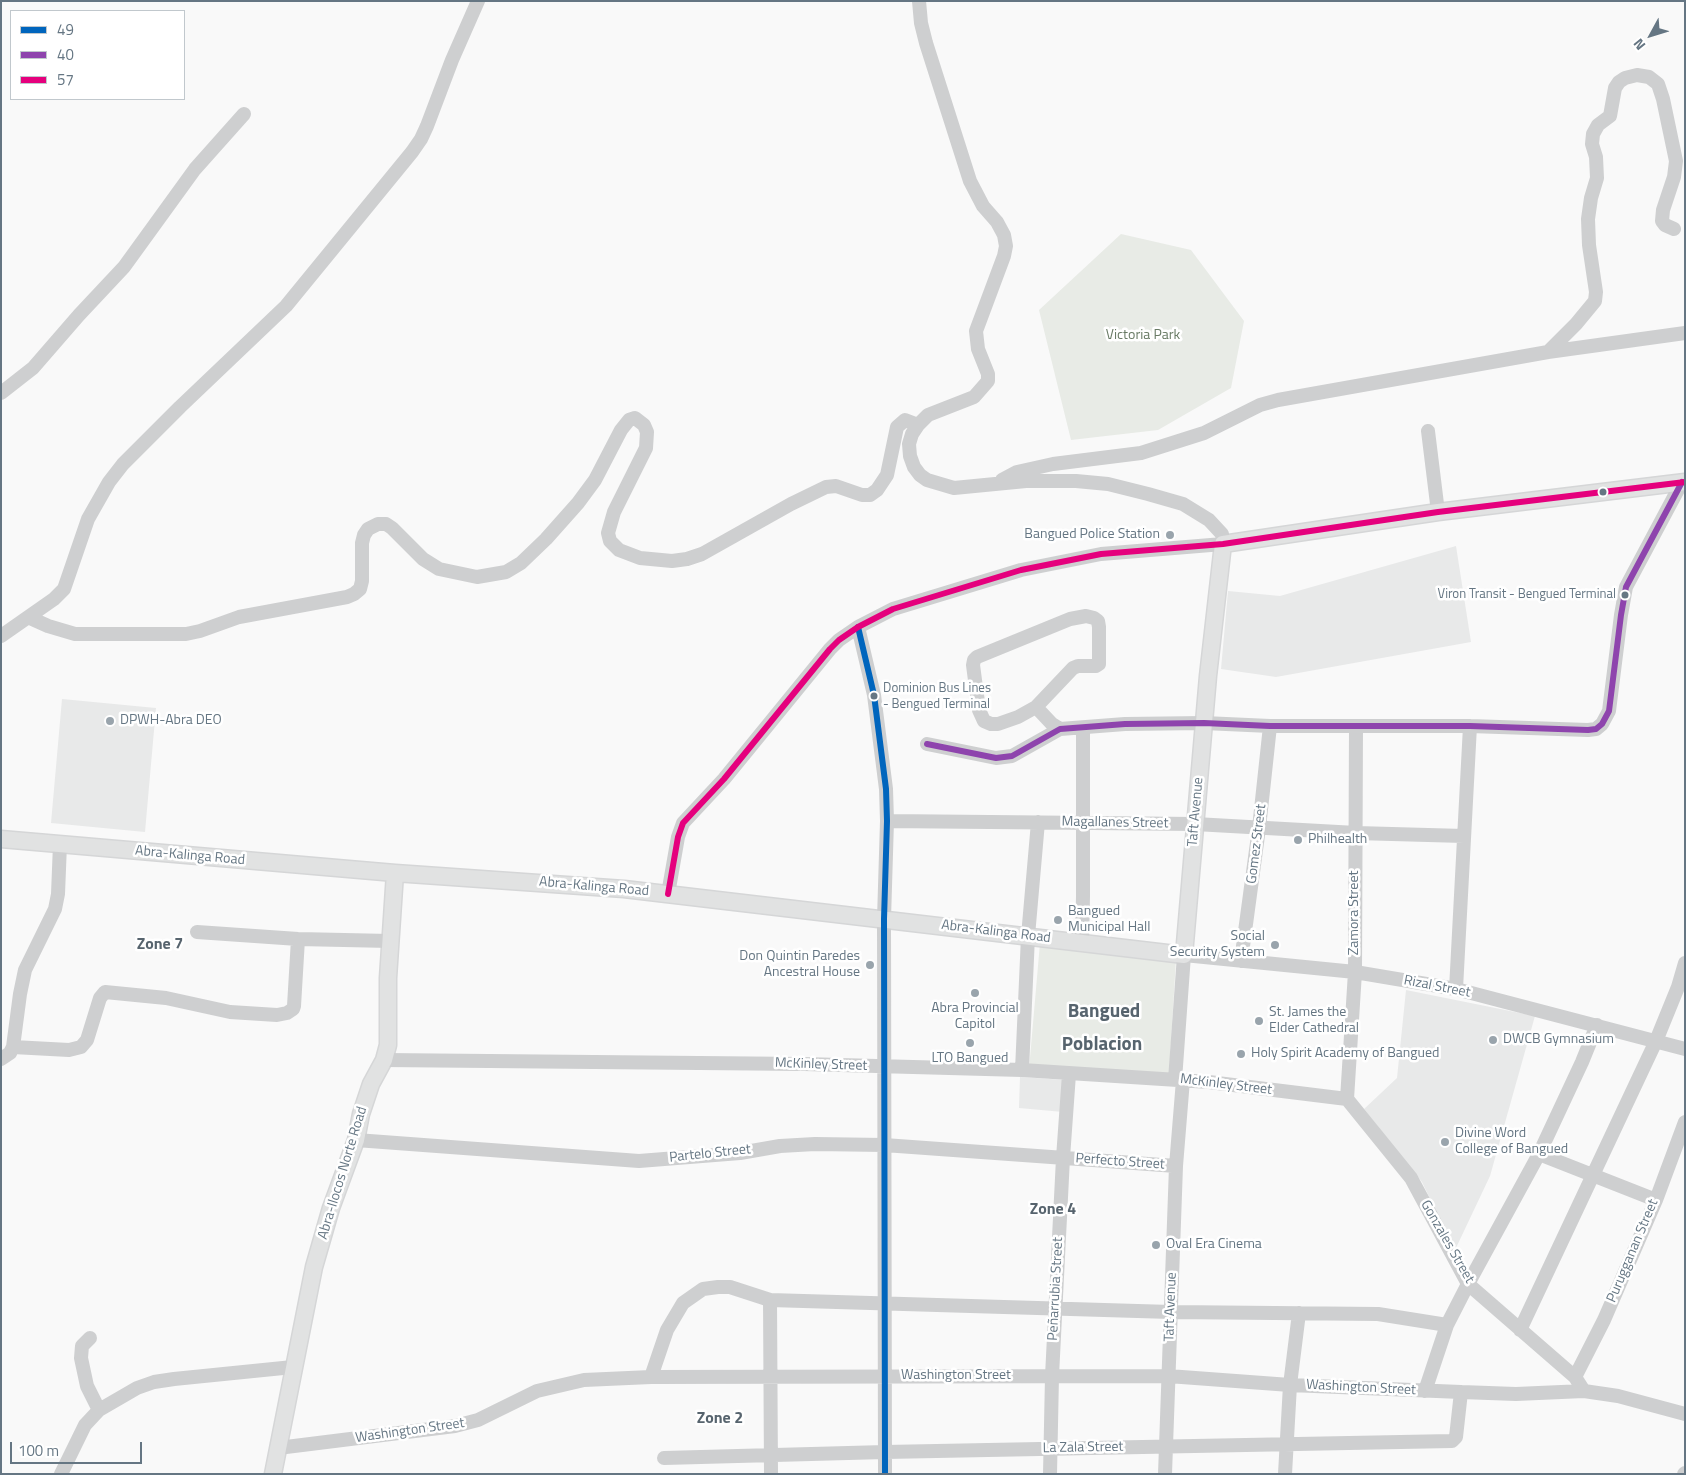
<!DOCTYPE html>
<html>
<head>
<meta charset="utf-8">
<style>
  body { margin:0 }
  #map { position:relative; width:1686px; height:1475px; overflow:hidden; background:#f9f9f9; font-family:"Titillium Web",sans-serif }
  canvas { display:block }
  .frame { position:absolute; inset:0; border:2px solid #657683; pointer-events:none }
  .legend { position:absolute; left:10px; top:10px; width:175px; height:90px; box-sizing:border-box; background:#fff; border:1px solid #c1c8cd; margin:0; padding:6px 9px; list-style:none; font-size:15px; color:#657683 }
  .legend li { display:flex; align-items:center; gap:10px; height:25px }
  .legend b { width:25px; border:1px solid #c1c8cd }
  .north { position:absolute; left:1626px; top:10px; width:50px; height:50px; -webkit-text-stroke:4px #fff; paint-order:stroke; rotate:231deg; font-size:14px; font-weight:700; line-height:20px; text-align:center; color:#657683 }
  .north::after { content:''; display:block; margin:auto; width:18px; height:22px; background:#657683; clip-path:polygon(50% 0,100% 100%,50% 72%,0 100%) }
  .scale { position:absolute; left:10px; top:1442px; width:132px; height:22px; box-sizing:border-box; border:2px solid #657683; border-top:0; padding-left:6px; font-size:15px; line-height:18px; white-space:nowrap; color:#657683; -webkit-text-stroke:4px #fff; paint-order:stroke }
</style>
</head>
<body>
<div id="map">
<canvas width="1686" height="1475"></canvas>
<div class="frame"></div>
<ul class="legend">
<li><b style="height:6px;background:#0065bd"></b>49</li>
<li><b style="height:6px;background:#8e44ad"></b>40</li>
<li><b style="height:6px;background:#e5007d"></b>57</li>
</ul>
<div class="north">N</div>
<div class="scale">100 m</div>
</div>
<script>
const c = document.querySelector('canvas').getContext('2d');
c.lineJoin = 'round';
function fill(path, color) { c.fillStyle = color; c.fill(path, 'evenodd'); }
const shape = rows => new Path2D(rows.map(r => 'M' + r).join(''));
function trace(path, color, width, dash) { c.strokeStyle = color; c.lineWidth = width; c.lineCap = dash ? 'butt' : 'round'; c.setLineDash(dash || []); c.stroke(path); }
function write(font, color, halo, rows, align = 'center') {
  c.font = font + ' "Titillium Web",sans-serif'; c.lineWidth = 5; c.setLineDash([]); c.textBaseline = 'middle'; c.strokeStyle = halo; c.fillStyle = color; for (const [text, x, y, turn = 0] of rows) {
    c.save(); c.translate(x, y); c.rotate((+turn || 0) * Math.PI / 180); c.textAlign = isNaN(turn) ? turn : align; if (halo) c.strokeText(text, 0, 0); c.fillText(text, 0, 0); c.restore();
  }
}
fill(shape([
  [1456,546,1471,642,1276,677,1221,669,1228,591,1280,596],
  [62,699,156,708,145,832,51,823],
  [1406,990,1535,1016,1490,1176,1455,1250,1422,1182,1364,1109,1397,1078],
  [1020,1077,1066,1080,1063,1112,1019,1108]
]), '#e8e9e9');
fill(shape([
  [1121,234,1191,250,1244,321,1231,388,1158,430,1071,440,1039,310],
  [1040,943,1176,959,1169,1075,1029,1069]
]), '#e8ebe6');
const major = shape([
  [1,839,395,873,624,889,1184,955,1208,676,1223,544,1438,512,1685,482],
  [273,1474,314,1267,331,1208,356,1140,361,1114,371,1084,384,1060,388,1045,388,978,395,873]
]);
trace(major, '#d5d6d7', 19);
trace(shape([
  [1548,352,1576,324,1595,301,1596,292,1589,245,1588,219,1591,198,1597,178,1596,157,1592,144,1593,134,1598,125,1610,116,1615,88,1619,82,1625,78,1637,75,1649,77,1658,84,1663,99,1676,161,1674,177,1663,210,1662,221,1665,225,1674,229],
  [1,393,33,368,79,315,124,267,195,169,244,114],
  [1428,431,1438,512],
  [1002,480,1017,472,1053,464,1141,453,1204,433,1260,405,1278,400,1548,352,1685,333],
  [28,617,48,626,75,634,186,634,200,631,239,617,347,597,354,594,360,589,362,581,362,543,364,535,368,529,378,524,386,524,392,528,423,559,439,569,477,577,506,572,521,563,546,539,578,503,595,480,621,430,629,420,635,418,644,425,647,432,646,448,614,512,608,533,610,541,619,550,640,558,672,561,687,559,702,554,791,504,826,487,836,486,862,495,870,495,877,490,887,475,897,427,905,420,918,425],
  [858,627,874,695,886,789,887,821,884,919,885,1474],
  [1,636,54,599,64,589,88,519,109,482,123,464,180,407,286,306,412,152,421,139,427,126,452,60,478,1],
  [1036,707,1073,668,1078,666,1096,666,1099,664,1099,627,1098,621,1094,618,1086,616,1070,619,977,657,974,660,973,665,979,710,984,721,991,724,998,724,1018,717,1036,707,1052,724,1060,729],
  [927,744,996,758,1012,756,1060,729,1125,724,1204,723,1270,726,1470,726,1588,730,1596,729,1602,724,1609,711,1621,615,1626,587,1682,482],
  [887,821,1195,824,1356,833,1464,836],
  [668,894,678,837,683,823,724,779,830,649,839,640,858,627,893,609,1021,570,1101,554,1223,544,1222,534,1209,520,1183,504,1148,494,1108,484,1076,481,1026,481,954,488,927,480,920,475,914,467,910,456,909,444,912,434,918,425,928,415,974,397,988,381,988,374,978,349,976,331,1004,256,1006,246,1004,235,997,222,983,206,970,181,926,43,921,23,919,1],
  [197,932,298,939,390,941],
  [1082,943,1083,896,1083,728],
  [1241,961,1259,828,1270,726],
  [1456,989,1470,726],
  [13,1047,69,1050,81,1047,87,1040,100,998,105,992,166,998,230,1012,277,1015,287,1013,293,1009,294,1006,298,939],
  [1,1059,10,1053,13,1047,20,994,25,970,55,909,58,894,60,844],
  [384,1060,804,1064,1022,1070,1209,1082,1347,1099],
  [1022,1070,1028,936,1038,822],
  [1175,1080,1184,955,1355,972,1456,989,1685,1049],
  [1347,1099,1411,1178,1468,1284,1575,1377,1584,1391],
  [1347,1099,1355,972,1356,726],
  [356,1140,639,1161,740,1153,780,1146,815,1144,884,1145,1176,1166],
  [1539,1154,1656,1200],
  [770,1300,771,1474],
  [1520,1330,1656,1041,1678,987,1685,963],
  [90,1338,82,1346,81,1358,87,1386,99,1410],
  [651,1377,667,1330,683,1303,703,1289,718,1287,730,1287,770,1300,1171,1312,1378,1314,1447,1325],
  [1575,1377,1604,1320,1656,1200,1685,1122],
  [1425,1391,1447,1325,1468,1284,1539,1154,1582,1062,1597,1025],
  [278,1448,455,1426,478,1420,537,1391,584,1380,651,1377,1168,1376,1290,1385,1461,1392,1516,1394,1584,1391,1618,1396,1685,1414],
  [664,1458,885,1452,1452,1441,1456,1437,1461,1392],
  [61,1474,85,1425,99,1410,137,1388,154,1382,174,1379,293,1367],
  [1050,1474,1052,1376,1063,1158,1069,1074],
  [1165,1474,1176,1166,1183,1080],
  [1285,1474,1290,1385,1299,1313],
  [1684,1474,1685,1473]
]), '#cecfd0', 14);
trace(major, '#e1e2e2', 16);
trace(shape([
  [858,627,874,695,886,789,887,821,884,919,885,1474]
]), '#0065bd', 6);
trace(shape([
  [927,744,996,758,1012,756,1060,729,1125,724,1204,723,1270,726,1470,726,1588,730,1596,729,1602,724,1609,711,1621,615,1626,587,1682,482]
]), '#8e44ad', 6);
trace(shape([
  [668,894,678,837,683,823,724,779,830,649,839,640,858,627,893,609,1021,570,1101,554,1223,544,1438,512,1685,482]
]), '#e5007d', 6);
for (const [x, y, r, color] of [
  [1603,492,4.5,"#657683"],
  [1170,535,5,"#99a4ac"],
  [1625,595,4.5,"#657683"],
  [874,696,4.5,"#657683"],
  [110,721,5,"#99a4ac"],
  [1298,840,5,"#99a4ac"],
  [1058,920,5,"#99a4ac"],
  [1275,945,5,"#99a4ac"],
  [870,965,5,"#99a4ac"],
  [975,993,5,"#99a4ac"],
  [1259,1021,5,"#99a4ac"],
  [1493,1040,5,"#99a4ac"],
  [970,1043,5,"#99a4ac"],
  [1241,1054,5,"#99a4ac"],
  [1445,1142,5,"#99a4ac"],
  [1156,1245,5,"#99a4ac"]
]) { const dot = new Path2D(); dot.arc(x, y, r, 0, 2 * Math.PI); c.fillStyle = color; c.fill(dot); trace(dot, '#fff', 2); }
write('13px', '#657683', '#fff', [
  ["Viron Transit - Bengued Terminal",1616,595],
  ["Dominion Bus Lines",883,689,"left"],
  ["- Bengued Terminal",883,705,"left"]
], 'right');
write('14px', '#687a64', '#fff', [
  ["Victoria Park",1143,336]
]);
write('14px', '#657683', '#fff', [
  ["Bangued Police Station",1160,535,"right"],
  ["DPWH-Abra DEO",120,721],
  ["Philhealth",1308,840],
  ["Bangued",1068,912],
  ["Municipal Hall",1068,928],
  ["Social",1265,937,"right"],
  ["Security System",1265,953,"right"],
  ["Don Quintin Paredes",860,957,"right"],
  ["Ancestral House",860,973,"right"],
  ["Abra Provincial",975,1009,"center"],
  ["Capitol",975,1025,"center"],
  ["St. James the",1269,1013],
  ["Elder Cathedral",1269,1029],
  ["DWCB Gymnasium",1503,1040],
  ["Holy Spirit Academy of Bangued",1251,1054],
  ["LTO Bangued",970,1059,"center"],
  ["Divine Word",1455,1134],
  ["College of Bangued",1455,1150],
  ["Oval Era Cinema",1166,1245]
], 'left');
write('14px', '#657683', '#fff', [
  ["Taft Avenue",1196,812,-85],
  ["Magallanes Street",1115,823,1],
  ["Gomez Street",1257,844,-83],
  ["Abra-Kalinga Road",190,856,5],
  ["Abra-Kalinga Road",594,887,5],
  ["Zamora Street",1355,913,-90],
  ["Abra-Kalinga Road",996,932,7],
  ["Rizal Street",1437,987,11],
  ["McKinley Street",821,1065,2],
  ["McKinley Street",1226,1085,7],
  ["Partelo Street",710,1154,-6],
  ["Perfecto Street",1120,1162,4],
  ["Abra-Ilocos Norte Road",343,1173,-73],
  ["Gonzales Street",1447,1242,60],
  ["Purugganan Street",1633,1251,-67],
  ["Peñarrubia Street",1056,1289,-87],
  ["Taft Avenue",1171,1307,-88],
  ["Washington Street",956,1376],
  ["Washington Street",1361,1388,3],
  ["Washington Street",410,1431,-8],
  ["La Zala Street",1083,1448,-1]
]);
write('bold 16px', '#57646e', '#fff', [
  ["Zone 7",160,945],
  ["Zone 4",1053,1210],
  ["Zone 2",720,1419]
]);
write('bold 19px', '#57646e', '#fff', [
  ["Bangued",1104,1012],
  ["Poblacion",1102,1045]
]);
</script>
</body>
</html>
